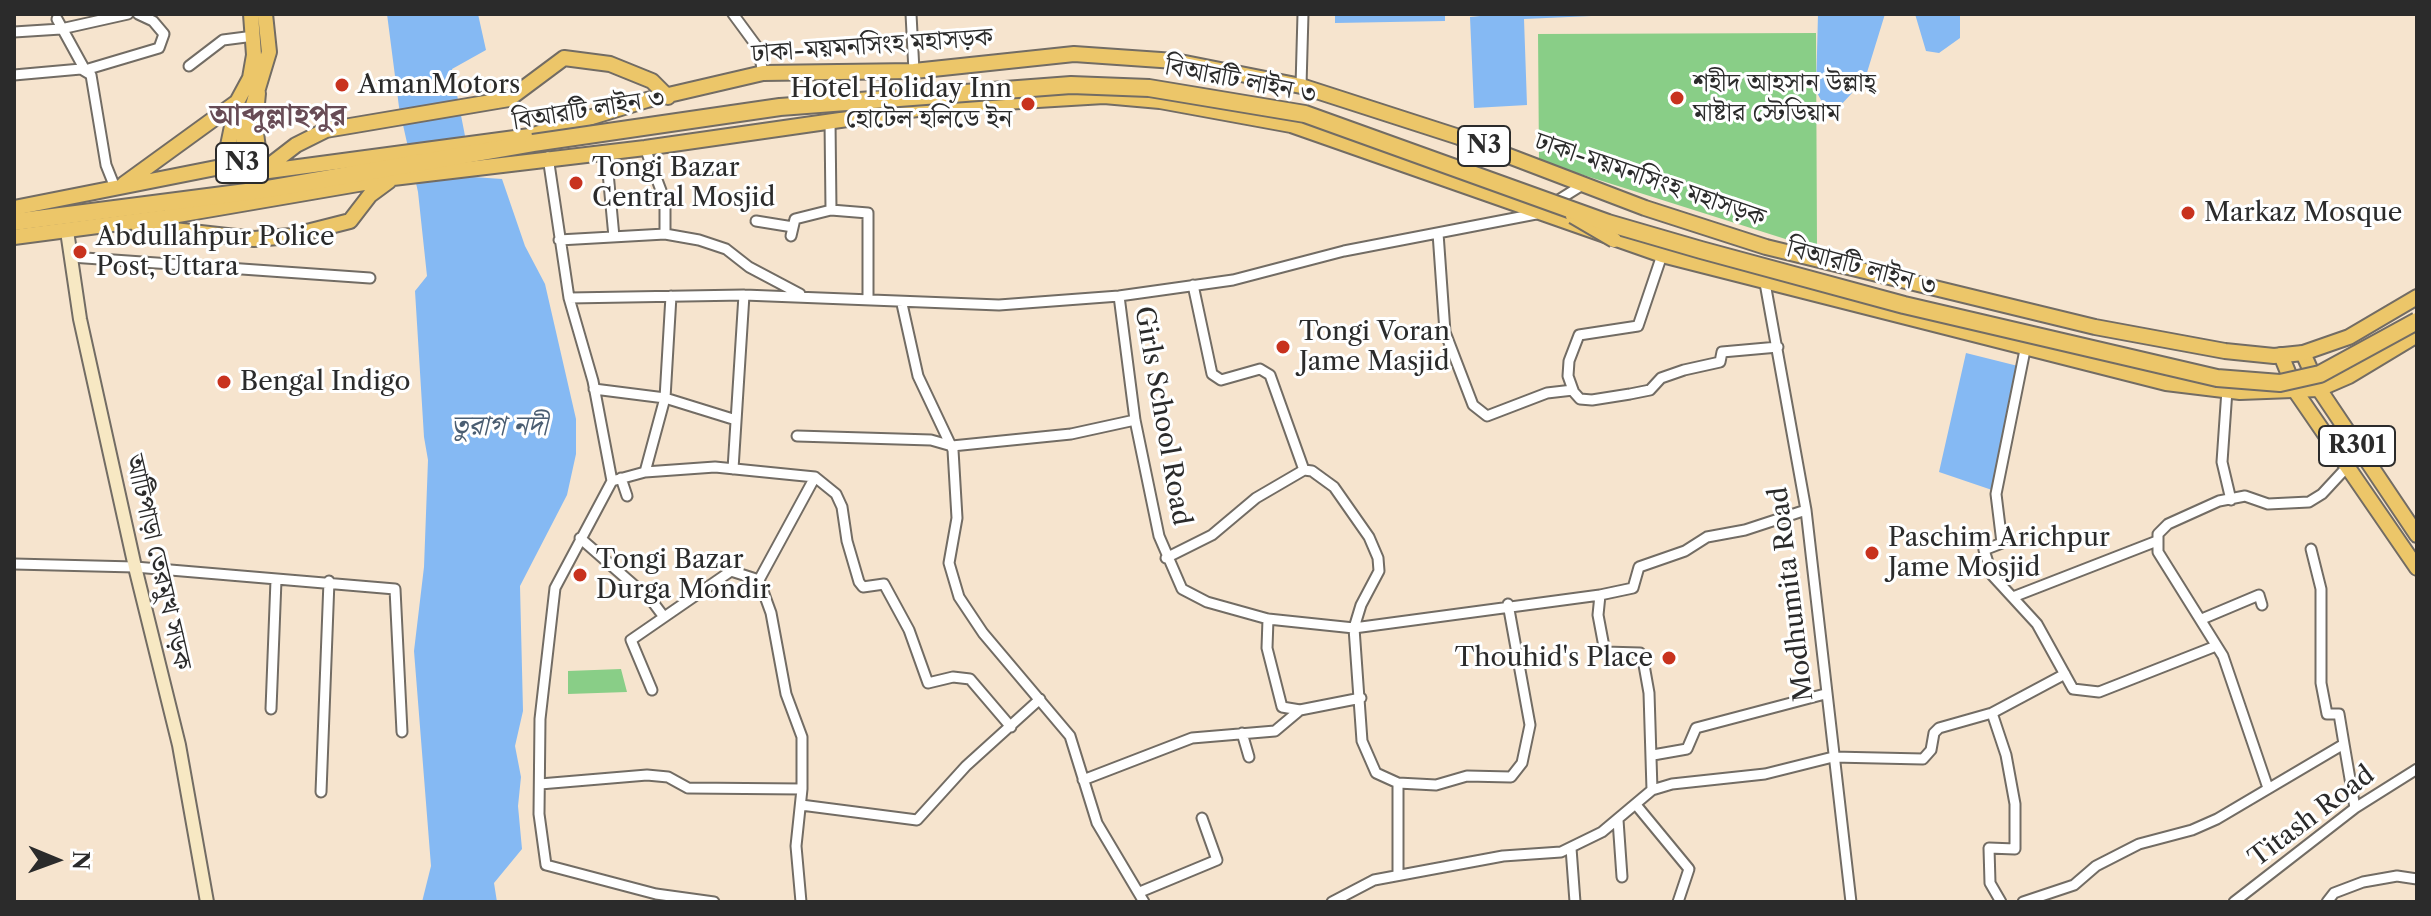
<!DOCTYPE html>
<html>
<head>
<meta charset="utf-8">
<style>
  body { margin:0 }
  #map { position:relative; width:2431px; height:916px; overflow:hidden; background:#f6e4ce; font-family:"Libre Caslon Text",serif }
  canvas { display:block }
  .frame { position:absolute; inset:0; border:16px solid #2b2b2b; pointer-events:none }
  .north { position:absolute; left:16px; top:820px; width:80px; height:80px; -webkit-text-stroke:6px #fff; paint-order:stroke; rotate:91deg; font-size:22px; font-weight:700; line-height:32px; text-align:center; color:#2b2b2b }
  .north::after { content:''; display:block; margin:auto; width:28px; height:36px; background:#2b2b2b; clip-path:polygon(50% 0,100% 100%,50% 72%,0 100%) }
</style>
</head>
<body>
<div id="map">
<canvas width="2431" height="916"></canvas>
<div class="frame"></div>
<div class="north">N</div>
</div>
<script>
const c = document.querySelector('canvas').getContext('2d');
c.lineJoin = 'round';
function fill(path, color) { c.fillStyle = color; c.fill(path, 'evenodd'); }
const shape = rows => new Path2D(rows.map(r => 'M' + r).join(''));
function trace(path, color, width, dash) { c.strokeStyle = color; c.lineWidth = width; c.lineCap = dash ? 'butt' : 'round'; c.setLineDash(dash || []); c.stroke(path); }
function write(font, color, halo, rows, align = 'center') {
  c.font = font + ' "Libre Caslon Text","Noto Serif Bengali",serif'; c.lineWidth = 6; c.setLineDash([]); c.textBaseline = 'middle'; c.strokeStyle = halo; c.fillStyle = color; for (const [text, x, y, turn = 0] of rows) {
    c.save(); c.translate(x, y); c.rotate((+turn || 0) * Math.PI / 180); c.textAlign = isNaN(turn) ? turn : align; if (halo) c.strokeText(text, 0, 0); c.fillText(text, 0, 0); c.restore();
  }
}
fill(shape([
  [1816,33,1817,249,1539,161,1538,34],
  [621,669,627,692,568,694,568,671]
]), '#89ce87');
fill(shape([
  [387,14,478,14,486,50,452,69,473,177,502,179,525,246,545,284,576,419,576,454,567,495,520,586,523,711,515,746,521,777,518,806,522,849,494,883,497,902,422,902,431,866,414,651,424,567,428,460,424,437,415,291,427,276,418,192,399,107],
  [1335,14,1445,14,1445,21,1335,23],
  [1501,14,1614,14,1614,15,1524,19,1527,105,1474,108,1470,17],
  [1818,14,1885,14,1865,79,1839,107,1826,109,1816,91],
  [1915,14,1960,14,1960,38,1939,53,1926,51],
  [1966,353,2018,366,1992,490,1939,472]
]), '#85b9f3');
const minor = shape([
  [733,14,758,48,763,73],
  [911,14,914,71],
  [57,19,85,70,159,48,164,34,153,21,138,14],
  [14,32,61,29,128,14],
  [189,66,223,40,254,36],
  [14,75,81,69,91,75,106,165,114,185],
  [1301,86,1303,14],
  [830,121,831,210,868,213,868,300],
  [645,148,665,201,665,234],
  [606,151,614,237],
  [548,157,569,298,593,381,612,481,555,588,540,719,539,814,546,865,656,894,714,902],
  [1552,204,1584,184],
  [756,221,793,227],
  [1438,233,1445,332,1473,405,1487,416,1547,393,1573,390,1568,376,1569,361,1579,335,1638,326,1662,255],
  [791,236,795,219,831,210],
  [559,240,665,234,699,240,726,249,749,267,800,294],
  [71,257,370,278],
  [1765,283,1806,510,1851,902],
  [1119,296,1135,420,1159,536,1182,589,1207,602,1268,619,1354,628,1600,595],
  [569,298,744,295,999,305,1119,296,1233,280,1344,251,1536,214],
  [902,304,918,376,953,450,957,518,949,563,959,597,983,633,1070,736,1097,823,1144,902],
  [2025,350,1996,494,2002,543,1984,550,1992,575,2037,624,2073,689,2099,692,2216,646],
  [594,389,665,398,736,420],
  [1572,390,1580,399,1592,400,1630,394,1650,390,1661,378,1684,370,1720,362,1722,352,1778,347],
  [2227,390,2222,462,2231,500],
  [797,436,931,440,952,446,1071,434,1135,420],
  [733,469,744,295],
  [1304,470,1312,471,1334,487,1369,537,1378,558,1379,571,1361,605,1354,628,1362,741,1376,773,1398,783,1436,785,1467,776,1511,777,1522,763,1530,725,1508,604],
  [645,472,665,398,671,296],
  [621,478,627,496],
  [612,481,645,472,715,467,815,477,836,494,842,507,847,541,859,582,863,587,884,584,909,630,928,683,953,677,970,679,1011,727],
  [580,538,652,601,664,617],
  [2311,549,2321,589,2321,683,2327,714,2339,714,2344,744],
  [1166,558,1212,535,1256,498,1304,470,1270,375,1260,369,1221,380,1212,374,1193,285],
  [14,564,135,567,395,589,402,732],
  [2013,597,2157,541],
  [1268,619,1267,648,1282,707,1300,710,1361,698],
  [2202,619,2259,595,2262,605],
  [652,690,631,640,731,571,759,580],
  [271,709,276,580],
  [1992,713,2006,755,2015,804,2015,849,1989,848,1990,883,2001,902],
  [1242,733,1249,757],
  [1653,755,1687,749,1696,728,1825,694],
  [1083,780,1192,738,1275,731,1300,710],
  [540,784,647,775,668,777,688,788,802,789],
  [2268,788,2223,656,2158,552,2158,534,2168,524,2219,501,2245,496,2268,504,2309,502,2322,494,2347,467],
  [1652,790,1649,693,1644,665,1640,653,1605,652,1598,615,1600,595,1633,588,1639,567,1685,551,1707,537,1745,530,1806,510],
  [321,792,329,581],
  [801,805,917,820,966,766,1040,699],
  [1637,806,1689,869,1678,902],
  [1618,820,1622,877],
  [1571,848,1575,902],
  [1398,875,1398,783],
  [1140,892,1217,860,1202,818],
  [801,902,796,846,802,789,802,737,786,694,771,613,759,580,815,477],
  [1332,902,1374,880,1503,856,1561,852,1602,832,1652,790,1672,784,1765,774,1833,757,1923,759,1931,750,1934,733,1939,728,1992,713,2065,674],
  [2023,902,2074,885,2096,866,2139,844,2192,830,2217,819,2344,744,2355,808],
  [2234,902,2355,808,2417,769],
  [2327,902,2334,893,2363,882,2397,876,2417,879]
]);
const secondary = shape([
  [67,231,80,319,135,567,179,745,207,902]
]);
const primary = shape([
  [2303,353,2319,389,2417,535],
  [2281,355,2296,392,2417,568]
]);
const trunk = shape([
  [258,93,255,125,261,172,296,145,326,130,509,99,564,58,610,64,652,81,668,97],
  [241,163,244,135,269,52,265,14],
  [224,165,237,102,250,78,254,55,251,14],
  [124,184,237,102],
  [14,208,241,163,261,172,530,136,647,100,763,73,914,71,1074,54,1175,61,1301,86,1459,137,1645,208,1766,247,2095,327,2225,351,2274,356,2303,353,2349,337,2417,297],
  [138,226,254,239,291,236,350,221,370,195,389,181],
  [14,237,166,217,393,178,645,148,938,106,1104,96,1160,101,1291,125,1662,255,2166,383,2240,392,2319,389,2349,376,2417,335]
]);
const motorway = shape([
  [14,222,262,190,533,143]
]);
trace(minor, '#726c64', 13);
trace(secondary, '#726c64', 16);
trace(primary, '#726c64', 18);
trace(trunk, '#726c64', 18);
trace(motorway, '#726c64', 20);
trace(minor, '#fff', 9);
trace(secondary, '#f7e8c3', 12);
trace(primary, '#ecc669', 14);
trace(trunk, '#ecc669', 14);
trace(motorway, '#ecc669', 16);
const trunkBridge = shape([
  [1573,216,1614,240]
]);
const motorwayBridge = shape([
  [533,143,780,107,1071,85,1149,88,1305,114,1608,223,1701,250,1904,305,2217,378,2280,383,2320,374,2417,321]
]);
trace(trunkBridge, '#726c64', 18, []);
trace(motorwayBridge, '#726c64', 20, []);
trace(trunkBridge, '#ecc669', 14);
trace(motorwayBridge, '#ecc669', 16);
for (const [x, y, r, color] of [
  [342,85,8,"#c8321e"],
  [1677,98,8,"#c8321e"],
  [1028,104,8,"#c8321e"],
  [576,183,8,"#c8321e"],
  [2188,213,8,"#c8321e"],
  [80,252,8,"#c8321e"],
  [1283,347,8,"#c8321e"],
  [224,382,8,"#c8321e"],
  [1872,553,8,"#c8321e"],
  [580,575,8,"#c8321e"],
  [1669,658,8,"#c8321e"]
]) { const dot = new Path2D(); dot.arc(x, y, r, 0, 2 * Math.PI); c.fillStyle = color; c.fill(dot); trace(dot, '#fff', 3); }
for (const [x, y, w] of [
  [1484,146,52],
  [242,163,52],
  [2357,446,76]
]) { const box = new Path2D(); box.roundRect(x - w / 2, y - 20, w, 40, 6); c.fillStyle = '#fff'; c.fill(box); trace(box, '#2b2b2b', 2); }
write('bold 24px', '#2b2b2b', null, [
  ["N3",1484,146],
  ["N3",242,163],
  ["R301",2357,446]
]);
write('26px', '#2b2b2b', '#fff', [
  ["ঢাকা-ময়মনসিংহ মহাসড়ক",872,46,-4],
  ["বিআরটি লাইন ৩",1241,81,11],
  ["বিআরটি লাইন ৩",589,110,-9],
  ["ঢাকা-ময়মনসিংহ মহাসড়ক",1650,180,19],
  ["বিআরটি লাইন ৩",1862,268,15],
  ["Girls School Road",1162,416,80],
  ["আটিপাড়া তেরমুখ সড়ক",158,562,77],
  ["Modhumita Road",1792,594,-97],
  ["Titash Road",2312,817,-37]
]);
write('26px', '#2b2b2b', '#fff', [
  ["শহীদ আহসান উল্লাহ্‌",1693,83],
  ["মাষ্টার স্টেডিয়াম",1693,113],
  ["AmanMotors",358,85],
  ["Hotel Holiday Inn",1012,89,"right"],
  ["হোটেল হলিডে ইন",1012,119,"right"],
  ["Tongi Bazar",592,168],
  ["Central Mosjid",592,198],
  ["Markaz Mosque",2204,213],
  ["Abdullahpur Police",96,237],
  ["Post, Uttara",96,267],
  ["Tongi Voran",1299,332],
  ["Jame Masjid",1299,362],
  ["Bengal Indigo",240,382],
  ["Paschim Arichpur",1888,538],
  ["Jame Mosjid",1888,568],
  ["Tongi Bazar",596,560],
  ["Durga Mondir",596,590],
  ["Thouhid's Place",1653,658,"right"]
], 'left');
write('italic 28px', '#4a5d71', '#fff', [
  ["তুরাগ নদী",499,427]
]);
write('bold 30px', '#684c56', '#fff', [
  ["আব্দুল্লাহপুর",278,116]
]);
</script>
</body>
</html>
